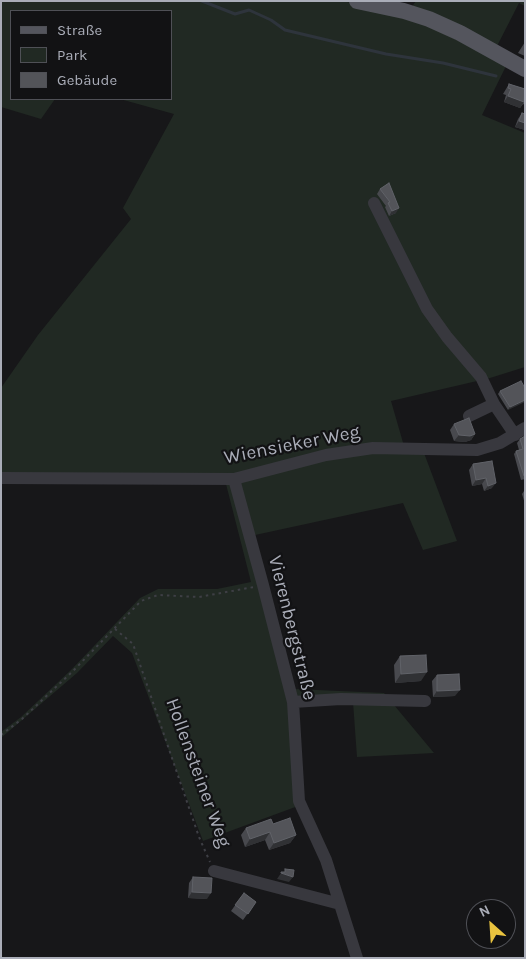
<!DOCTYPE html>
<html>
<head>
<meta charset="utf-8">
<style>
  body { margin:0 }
  #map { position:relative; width:526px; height:959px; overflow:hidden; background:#171719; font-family:Karla,sans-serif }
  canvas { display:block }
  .frame { position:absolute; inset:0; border:2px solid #aaadb8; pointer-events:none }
  .legend { position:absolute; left:10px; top:10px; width:162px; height:90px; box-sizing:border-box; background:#121214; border:1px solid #4f5056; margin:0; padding:6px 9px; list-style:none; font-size:15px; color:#aaadb8 }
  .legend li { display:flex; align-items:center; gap:10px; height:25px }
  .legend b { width:25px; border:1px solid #4f5056 }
  .north { position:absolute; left:466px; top:899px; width:50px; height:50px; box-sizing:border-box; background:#121214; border:1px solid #4f5056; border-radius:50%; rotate:334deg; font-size:14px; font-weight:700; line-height:20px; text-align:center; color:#aaadb8 }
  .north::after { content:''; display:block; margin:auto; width:18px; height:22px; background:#e9c33f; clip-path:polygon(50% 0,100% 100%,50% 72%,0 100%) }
</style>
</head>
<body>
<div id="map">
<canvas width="526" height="959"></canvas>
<div class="frame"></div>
<ul class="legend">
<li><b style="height:6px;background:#54555d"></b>Straße</li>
<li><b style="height:14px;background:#212923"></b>Park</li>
<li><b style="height:14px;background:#535459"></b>Gebäude</li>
</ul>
<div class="north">N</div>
</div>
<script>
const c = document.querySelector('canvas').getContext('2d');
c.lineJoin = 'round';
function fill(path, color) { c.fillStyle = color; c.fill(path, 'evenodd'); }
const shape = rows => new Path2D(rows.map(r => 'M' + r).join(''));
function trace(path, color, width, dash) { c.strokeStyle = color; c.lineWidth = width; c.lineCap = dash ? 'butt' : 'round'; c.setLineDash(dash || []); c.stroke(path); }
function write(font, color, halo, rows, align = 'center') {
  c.font = font + ' Karla,sans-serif'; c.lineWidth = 4.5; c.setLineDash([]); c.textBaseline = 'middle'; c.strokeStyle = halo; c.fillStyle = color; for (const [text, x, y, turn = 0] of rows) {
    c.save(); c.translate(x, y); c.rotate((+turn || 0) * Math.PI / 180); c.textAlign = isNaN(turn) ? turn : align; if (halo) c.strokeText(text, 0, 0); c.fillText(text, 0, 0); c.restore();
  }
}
fill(shape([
  [1,1,343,1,403,14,507,64,482,115,525,133,525,367,490,378,391,401,404,446,233,477,1,476,1,388,38,335,131,219,123,208,174,114,120,99,171,99,171,11,11,11,11,99,55,99,41,119,1,107],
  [416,1,525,1,525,6,519,3,496,48,411,8],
  [369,452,424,453,457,541,423,550,403,503,255,535,295,689,384,693,434,753,357,757,353,702,296,702,298,806,203,841,132,653,113,636,77,673,1,738,1,732,21,717,71,670,140,598,158,589,217,589,251,582,226,484,324,459]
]), '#212923');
trace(shape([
  [202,1,235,14,249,10,271,20,285,30,386,54,443,63,496,76]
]), '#2e343c', 3);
trace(shape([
  [115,629,133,644,199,837,210,862],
  [1,735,22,719,73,671,141,601,158,595,199,597,254,587]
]), '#3e3f45', 2, [2.5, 4]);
trace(shape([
  [374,203,427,309,447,337,481,377,494,404,515,435],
  [469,416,494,404],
  [1,478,234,479,326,455,373,448,477,450,500,443,525,428],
  [234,479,263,585,293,702,299,801,326,860,357,958],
  [293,702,341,699,425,701],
  [214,871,340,904]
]), '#38383e', 12);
trace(shape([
  [357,1,404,11,429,19,460,33,525,69]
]), '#54555d', 16);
fill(shape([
  [525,42,525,56,518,53],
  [509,84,525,89,525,105,523,104,520,108,504,102,506,95,503,94],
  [522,113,525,114,525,130,515,127,518,119],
  [389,183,396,213,389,216,385,207,386,206,377,194,380,189],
  [525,388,508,410,498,394,500,391],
  [454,424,475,434,471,440,465,442,454,441,450,430],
  [525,436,525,479,521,480,514,454,516,451,519,450,517,443,520,439],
  [492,461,492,488,484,491,482,484,472,486,469,470,473,464],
  [524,491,525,491,525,504,522,494],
  [400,656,421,681,395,683,394,665],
  [437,675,455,696,433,697,432,681],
  [273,824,296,835,290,843,269,850,265,840,245,847,241,835,246,828],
  [193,877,207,899,188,898,189,883],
  [244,893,256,902,243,920,231,911]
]), '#48494e');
fill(shape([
  [508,96,524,102,520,108,504,102],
  [519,121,525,123,525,130,515,127],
  [399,208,396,213,389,216,392,211],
  [525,400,525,402,508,410,510,407],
  [475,434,471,440,465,442,454,441,459,435],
  [486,478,482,484,472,486,476,480],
  [496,483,492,488,484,491,488,486],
  [427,672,421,681,395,683,401,674],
  [460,690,455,696,433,697,437,691],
  [270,832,265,840,245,847,250,839],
  [296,835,290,843,269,850,274,843],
  [281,873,293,877,289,882,277,879],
  [192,892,211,893,207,899,188,898]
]), '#303134');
const building = shape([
  [509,84,525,89,524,102,508,96,511,89,508,88,509,84],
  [522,113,525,114,525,123,519,121,522,113],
  [389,183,399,208,392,211,388,203,390,202,380,189,389,183],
  [521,381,525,388,525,400,510,407,500,391,521,381],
  [469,418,475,434,470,436,459,435,454,424,469,418],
  [525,436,525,476,524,476,516,451,523,449,520,439,525,436],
  [492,461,496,483,488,486,486,478,476,480,473,464,492,461],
  [426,655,427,672,401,674,400,656,426,655],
  [459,674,460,690,437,691,437,675,459,674],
  [290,818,296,835,274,843,270,832,250,839,246,828,271,819,273,824,290,818],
  [285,869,294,870,293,877,281,873,281,872,285,872,285,869],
  [193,877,212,878,211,893,192,892,193,877],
  [244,893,256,902,248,914,235,905,244,893]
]);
fill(building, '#535459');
trace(building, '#606268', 1);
write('19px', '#aaadb8', '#121214', [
  ["Wiensieker Weg",292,445,-11],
  ["Vierenbergstraße",292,628,76],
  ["Hollensteiner Weg",198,773,70]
]);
</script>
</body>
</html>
